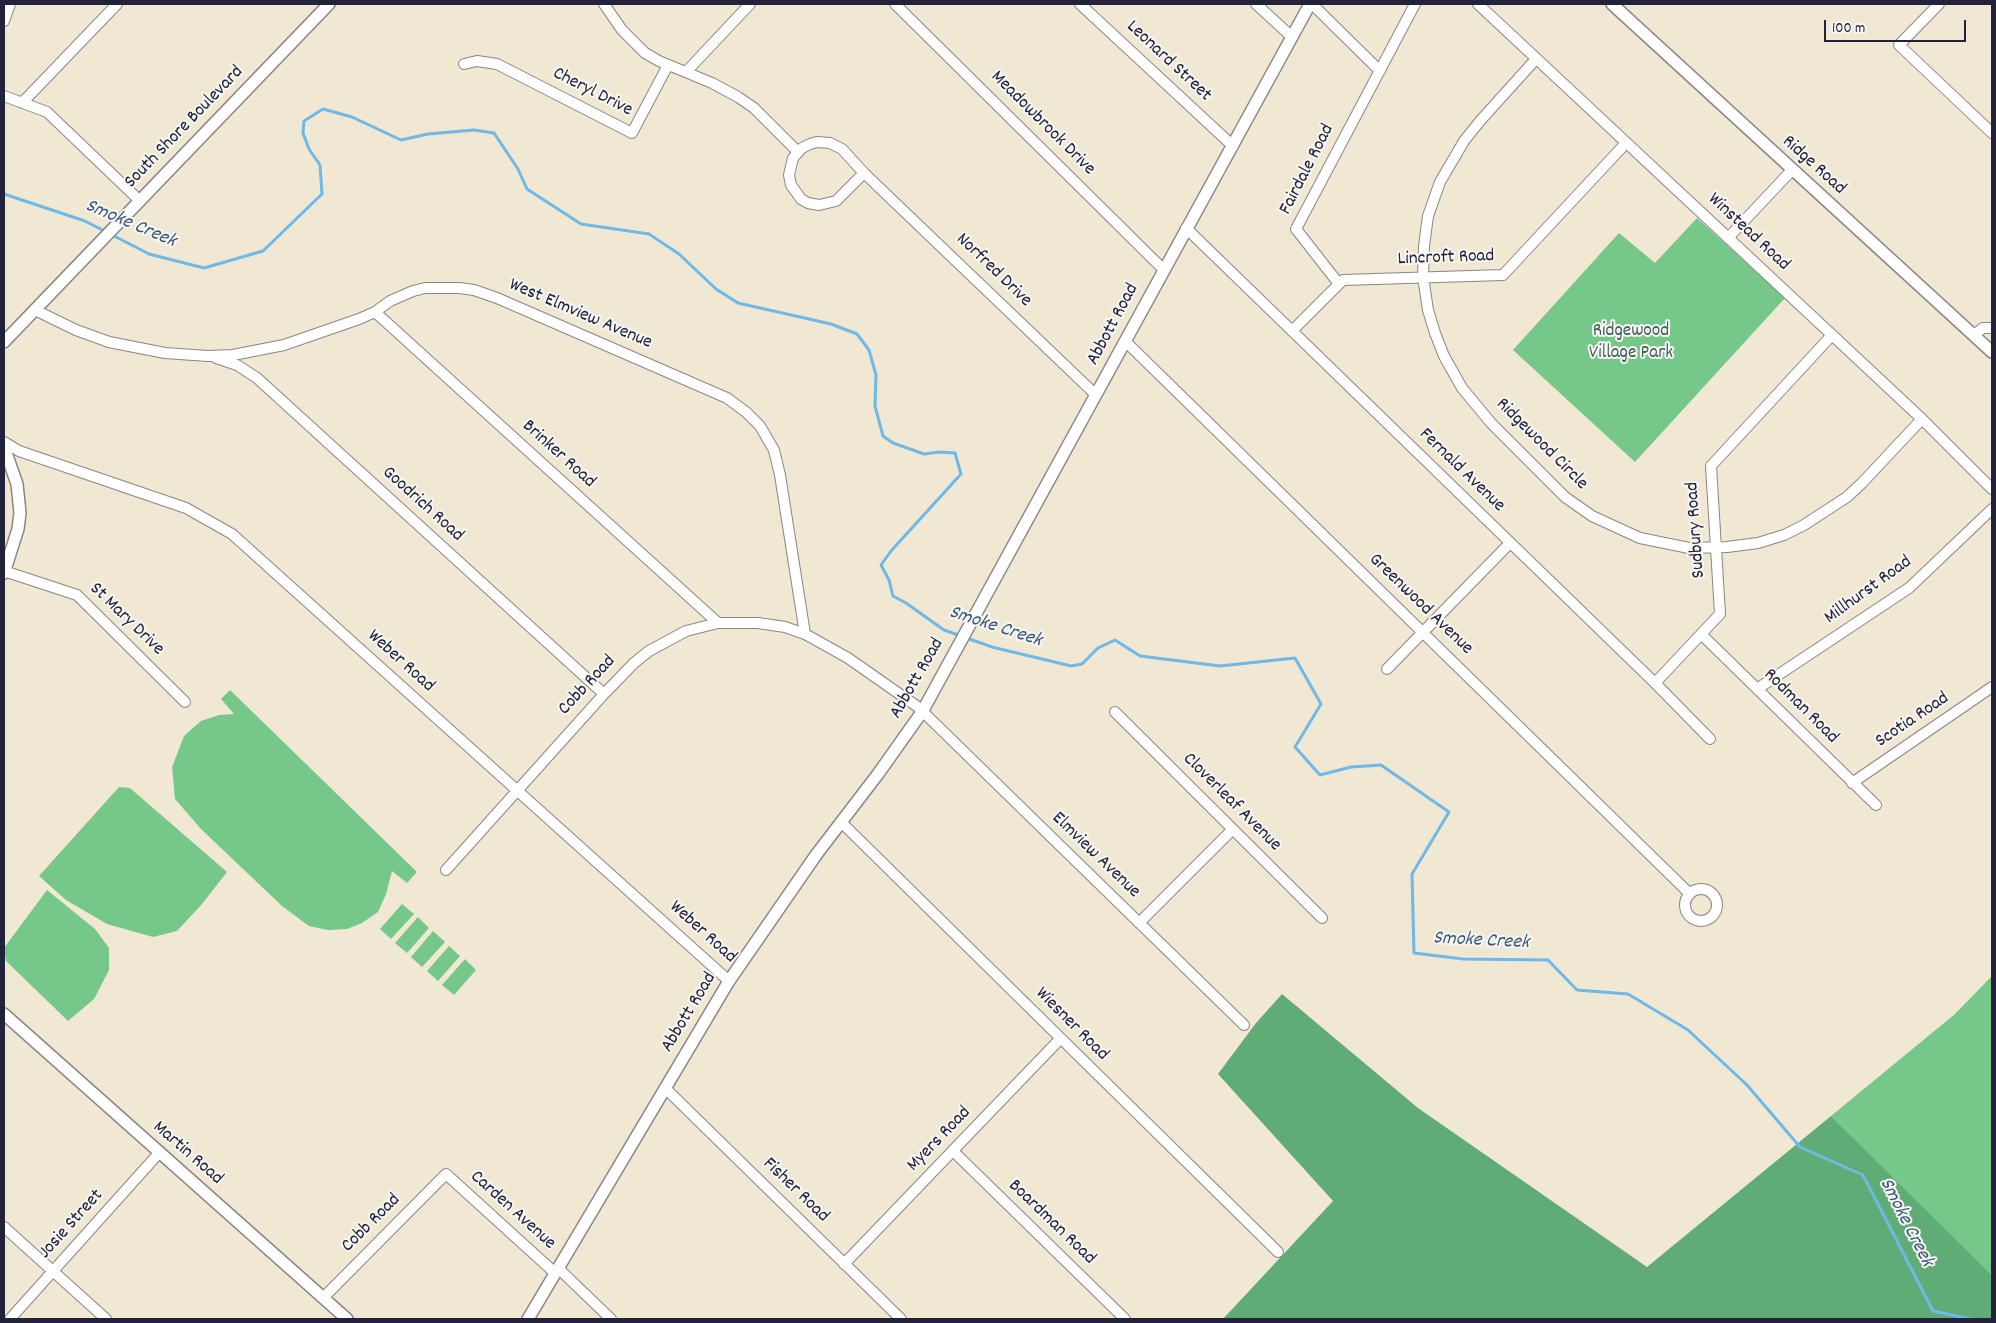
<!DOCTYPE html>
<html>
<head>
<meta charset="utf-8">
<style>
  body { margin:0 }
  #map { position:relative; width:1996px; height:1323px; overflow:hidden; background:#f1e8d3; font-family:Dekko,sans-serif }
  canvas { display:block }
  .frame { position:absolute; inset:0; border:5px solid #22223b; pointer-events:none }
  .scale { position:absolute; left:1824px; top:20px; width:142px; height:22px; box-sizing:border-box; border:2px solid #22223b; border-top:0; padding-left:6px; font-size:15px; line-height:18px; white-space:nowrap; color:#22223b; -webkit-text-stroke:4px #f6f6f2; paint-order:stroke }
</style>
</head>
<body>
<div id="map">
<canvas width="1996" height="1323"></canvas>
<div class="frame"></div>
<div class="scale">100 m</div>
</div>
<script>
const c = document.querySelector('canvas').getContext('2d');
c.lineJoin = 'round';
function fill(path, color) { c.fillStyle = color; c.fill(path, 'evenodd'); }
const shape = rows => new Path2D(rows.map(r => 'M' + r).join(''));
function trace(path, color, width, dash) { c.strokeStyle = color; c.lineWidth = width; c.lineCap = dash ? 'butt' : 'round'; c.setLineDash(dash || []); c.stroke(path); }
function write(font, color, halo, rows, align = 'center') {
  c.font = font + ' Dekko,sans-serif'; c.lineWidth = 4; c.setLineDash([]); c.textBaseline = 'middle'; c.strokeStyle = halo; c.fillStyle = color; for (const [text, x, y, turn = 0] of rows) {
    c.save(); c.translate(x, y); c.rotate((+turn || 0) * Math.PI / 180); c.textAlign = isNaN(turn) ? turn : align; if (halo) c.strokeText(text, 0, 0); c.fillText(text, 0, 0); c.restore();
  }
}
fill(shape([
  [1697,218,1785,298,1635,462,1513,350,1619,233,1655,263],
  [230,690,417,872,407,883,392,871,386,894,378,912,362,923,347,929,328,930,309,926,282,906,201,829,175,799,172,767,184,736,201,721,219,715,234,714,221,699],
  [119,787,130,788,227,872,202,904,177,931,153,937,107,924,66,900,39,876],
  [47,890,95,929,109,948,109,970,94,999,68,1021,6,961,4,948],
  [402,904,414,914,391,939,380,929],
  [418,917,429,928,407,953,395,943],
  [433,931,445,942,422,967,411,957],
  [449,946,460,956,438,981,427,971],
  [465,959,476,970,454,995,442,985],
  [1992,976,1992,1275,1831,1116,1955,1014]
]), '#75c78a');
fill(shape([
  [1282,994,1418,1108,1647,1267,1831,1116,1992,1275,1992,1319,1223,1319,1333,1201,1218,1074,1256,1023]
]), '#60ac76');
trace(shape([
  [4,194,85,221,149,254,204,268,263,251,322,194,320,165,309,149,303,133,304,121,323,109,352,117,401,140,428,134,474,130,494,133,518,169,527,189,581,224,649,234,679,254,716,289,738,303,831,324,857,334,869,350,876,375,875,406,883,436,893,443,924,454,940,452,955,453,961,474,891,551,881,565,889,580,893,596,906,603,944,630,992,647,1071,666,1082,664,1098,648,1115,640,1140,656,1220,666,1295,658,1321,704,1295,747,1320,775,1351,767,1381,765,1449,812,1412,874,1414,953,1463,959,1548,960,1577,990,1628,994,1688,1030,1747,1085,1800,1147,1863,1175,1933,1311,1970,1319]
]), '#6fb9e8', 3);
const minor = shape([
  [604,4,622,30,645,53,659,61,712,83,738,97,754,108,798,152],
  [895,4,1164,270],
  [1080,4,1233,146],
  [1256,4,1292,37],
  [1312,4,1380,71],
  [1478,4,1922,419,1992,489],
  [1939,4,1899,45,1992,133],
  [4,21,10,4],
  [1536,59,1480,121,1464,141,1440,182,1428,216,1424,246,1423,277,1428,310,1435,333,1444,356,1462,388,1491,423,1565,497,1592,516,1640,538,1689,548,1727,547,1758,543,1784,535,1804,525,1847,497,1862,483,1922,419],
  [464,64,477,61,497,64,632,133,668,65],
  [686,72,750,4],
  [4,96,47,112,139,200],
  [22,103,117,4],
  [864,173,836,201,819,205,808,203,801,199,791,185,789,175,793,158,802,148,810,144,817,142,830,143,842,149,864,173,1096,395],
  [1186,228,1655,683,1710,739],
  [1728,238,1792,170],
  [1339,284,1296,229,1415,4],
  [35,310,76,330,109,342,165,353,208,356,233,355,284,345,359,319,375,312,390,301,413,291,425,288,459,288,474,290,497,298,727,398,746,412,760,426,774,450,780,475,805,634,848,658,918,707,1244,1025],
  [375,312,718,623],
  [1292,331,1343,280,1503,275,1626,143],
  [1974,335,1983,328,1992,328],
  [1125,341,1690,894],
  [216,358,237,365,257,378,604,694],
  [4,442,19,451,186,508,232,534,729,981],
  [4,571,77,595,185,702],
  [1701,634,1876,805],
  [1387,669,1510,543],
  [1655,683,1720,614,1711,466,1832,335],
  [1757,689,1909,588,1992,509],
  [1115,712,1322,918],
  [1852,783,1992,687],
  [841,822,1278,1252],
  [446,870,604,694,634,663,649,651,686,631,718,623,758,623,785,627,805,634],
  '1685 905a16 16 0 1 1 32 0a16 16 0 1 1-32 0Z',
  [1139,923,1232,830],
  [665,1088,901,1319],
  [953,1151,1125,1319],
  [4,1227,106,1319],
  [844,1264,1060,1039],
  [558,1268,611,1319],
  [323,1298,446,1174,555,1273],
  [10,1319,159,1153]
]);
const tertiary = shape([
  [1612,4,1992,352],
  [4,342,329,4],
  [4,447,17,484,20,513,18,529,4,573],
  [4,1014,347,1319],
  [528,1319,729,981,816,855,878,774,922,712,1310,4]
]);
trace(minor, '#8a8587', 12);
trace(tertiary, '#8a8587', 14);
trace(minor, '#fff', 10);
trace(tertiary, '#fff', 11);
write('19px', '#22223b', '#f6f6f2', [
  ["Leonard Street",1168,62,43],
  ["Cheryl Drive",592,93,27],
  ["Meadowbrook Drive",1042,124,45],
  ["South Shore Boulevard",185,128,-46],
  ["Ridge Road",1813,166,42],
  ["Fairdale Road",1308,170,-63],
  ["Winstead Road",1748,233,43],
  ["Lincroft Road",1446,259,-2],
  ["Norfred Drive",993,271,44],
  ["West Elmview Avenue",580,315,23],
  ["Abbott Road",1114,325,-62],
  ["Ridgewood Circle",1541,445,45],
  ["Brinker Road",558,455,42],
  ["Fernald Avenue",1461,471,44],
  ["Goodrich Road",422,505,42],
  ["Sudbury Road",1697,530,-94],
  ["Millhurst Road",1869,591,-36],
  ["Greenwood Avenue",1420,605,44],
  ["St Mary Drive",126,620,44],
  ["Weber Road",400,662,42],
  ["Abbott Road",918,679,-60],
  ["Cobb Road",588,686,-47],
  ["Rodman Road",1800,707,45],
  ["Scotia Road",1913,721,-34],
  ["Cloverleaf Avenue",1231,803,45],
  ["Elmview Avenue",1095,856,44],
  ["Weber Road",702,933,42],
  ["Abbott Road",690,1013,-59],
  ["Wiesner Road",1071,1025,45],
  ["Myers Road",940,1140,-46],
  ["Martin Road",187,1154,41],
  ["Fisher Road",795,1191,44],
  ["Carden Avenue",512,1211,42],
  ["Boardman Road",1051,1223,44],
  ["Cobb Road",372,1224,-45],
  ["Josie Street",72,1225,-48]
]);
write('19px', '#3f5c57', '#f6f6f2', [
  ["Ridgewood",1631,332],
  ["Village Park",1631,354]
]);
write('italic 20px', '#3d5778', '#f6f6f2', [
  ["Smoke Creek",130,225,23],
  ["Smoke Creek",995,628,18],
  ["Smoke Creek",1481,942,3],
  ["Smoke Creek",1905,1223,63]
]);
</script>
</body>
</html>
